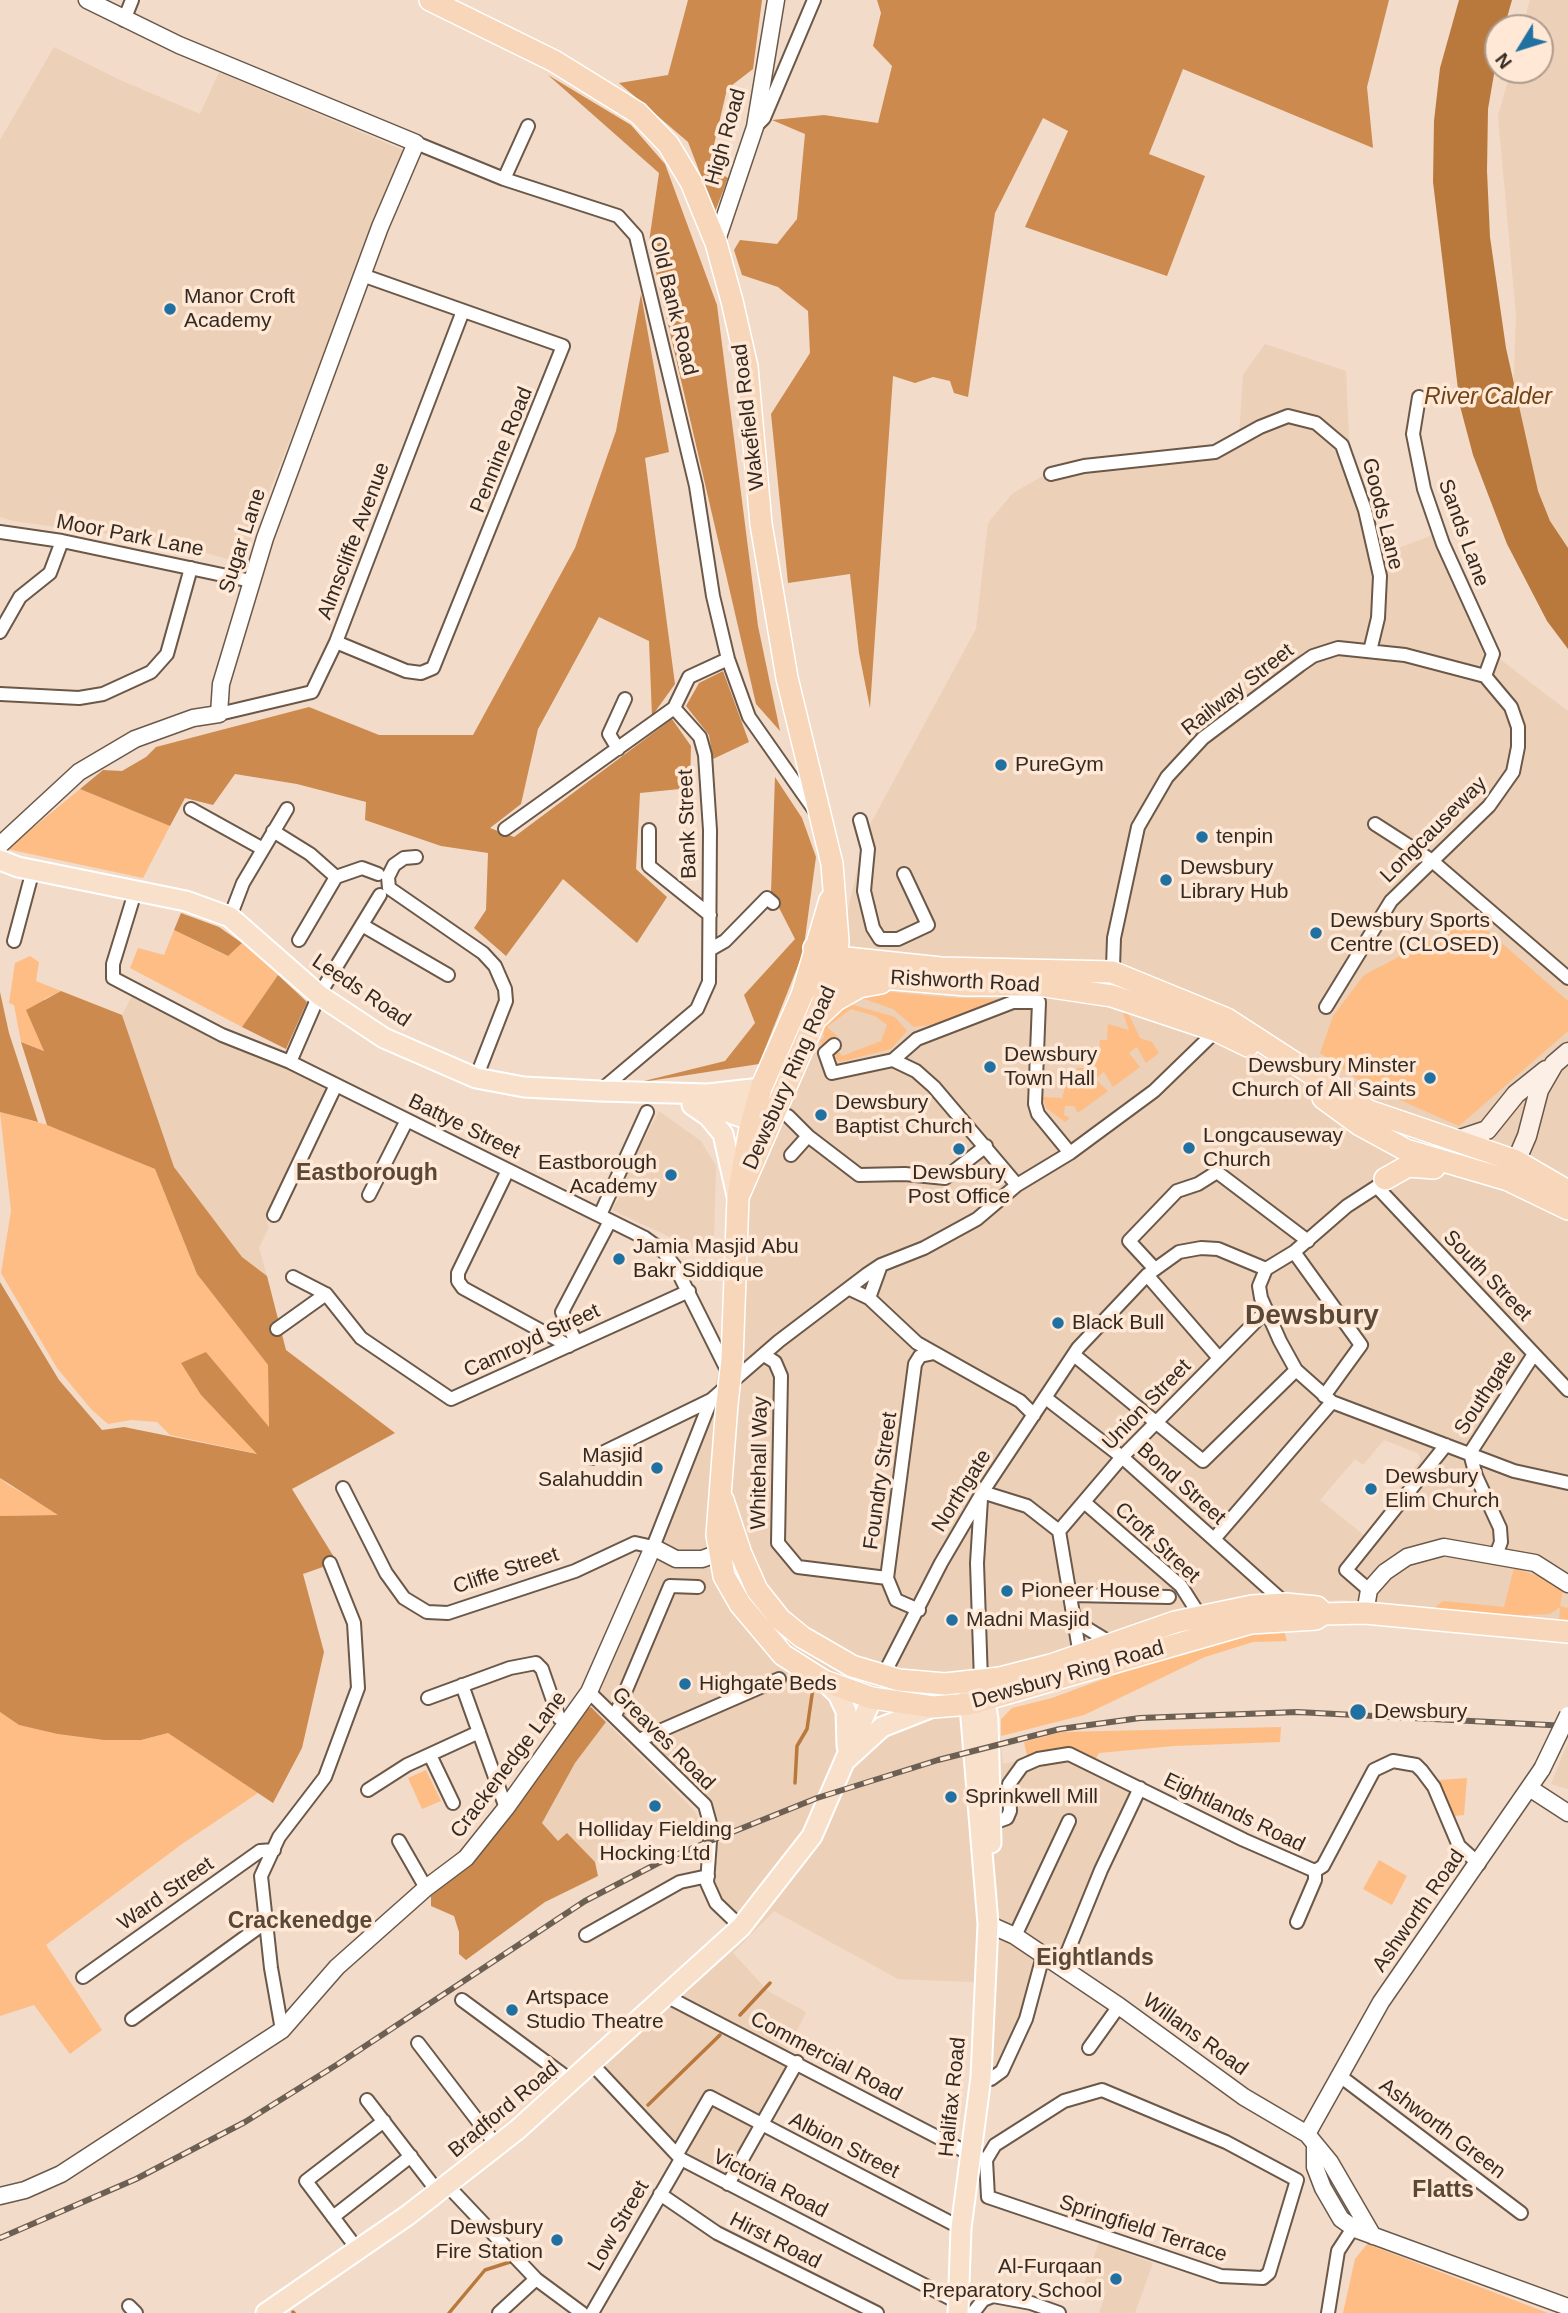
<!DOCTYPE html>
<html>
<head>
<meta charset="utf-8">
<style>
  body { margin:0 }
  #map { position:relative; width:1568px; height:2313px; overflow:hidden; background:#f2dbc8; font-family:Arial,sans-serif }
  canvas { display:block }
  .north { position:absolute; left:1484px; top:14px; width:70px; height:70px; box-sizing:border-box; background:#ffe8d5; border:2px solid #ad9c8e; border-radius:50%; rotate:232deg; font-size:19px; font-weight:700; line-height:28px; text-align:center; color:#332a23 }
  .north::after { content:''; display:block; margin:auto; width:24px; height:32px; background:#2170a2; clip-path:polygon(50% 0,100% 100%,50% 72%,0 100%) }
</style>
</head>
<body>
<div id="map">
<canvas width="1568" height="2313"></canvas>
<div class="north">N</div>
</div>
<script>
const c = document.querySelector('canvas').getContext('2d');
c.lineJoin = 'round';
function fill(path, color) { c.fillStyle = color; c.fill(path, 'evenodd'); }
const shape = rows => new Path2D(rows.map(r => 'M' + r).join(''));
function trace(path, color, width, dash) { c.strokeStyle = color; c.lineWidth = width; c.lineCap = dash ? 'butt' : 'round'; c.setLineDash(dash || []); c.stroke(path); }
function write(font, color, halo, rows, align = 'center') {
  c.font = font + ' Arial,sans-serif'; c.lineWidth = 7; c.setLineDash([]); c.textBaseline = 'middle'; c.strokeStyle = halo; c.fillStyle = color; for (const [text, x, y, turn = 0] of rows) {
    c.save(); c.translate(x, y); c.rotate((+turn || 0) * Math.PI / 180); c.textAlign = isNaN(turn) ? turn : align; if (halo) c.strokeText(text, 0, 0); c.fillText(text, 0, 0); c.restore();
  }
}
fill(shape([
  [1530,0,1568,0,1568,576,1511,462,1516,315,1498,116,1511,70,1540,70,1540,28,1522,28],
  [54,47,120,80,200,114,219,72,405,151,241,563,169,542,13,521,0,517,0,140],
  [1265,344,1346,371,1350,461,1365,510,1394,550,1435,534,1493,654,1568,711,1568,1627,1401,1610,1343,1600,1252,1606,993,1675,1003,1764,1069,1750,1140,1788,1061,1968,1043,1957,1026,2019,991,2079,995,1983,898,1979,774,1911,733,1953,768,1991,806,2012,788,2050,797,2062,728,2184,681,2159,592,2064,741,1927,707,1883,705,1805,589,1692,711,1400,721,1362,738,1197,837,957,866,832,976,629,988,523,1013,493,1041,477,1084,466,1184,456,1239,437,1243,375],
  [1384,1440,1418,1453,1421,1459,1364,1535,1320,1500,1355,1459,1363,1465],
  [132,996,218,1040,286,1067,327,1090,266,1218,269,1227,259,1248,267,1276,242,1257,174,1167,122,1015],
  [659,1111,701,1141,716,1166,714,1236,708,1246,691,1247,612,1210,620,1196,623,1197,628,1187,621,1183],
  [606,1722,694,1810,704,1829,689,1834,679,1831,675,1824,613,1845,595,1862,567,1834,558,1841,542,1823,575,1763],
  [1568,1742,1568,1789,1551,1784],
  [1099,2243,1153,2263,1135,2313,1099,2313,1106,2292,1084,2284]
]), '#edd0b8');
fill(shape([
  [80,789,170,826,143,878,7,849],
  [1473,918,1568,1001,1568,1031,1459,1126,1366,1085,1320,1053,1333,1016,1364,975],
  [174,930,227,956,242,943,278,975,242,1027,130,968,138,948,164,955],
  [30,956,39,962,36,981,61,991,44,999,45,1051,21,1042,14,1005,9,1003,15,963],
  [877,991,956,998,999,999,938,1024,914,1027,893,1009,853,995],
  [846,1003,895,1017,907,1031,891,1049,840,1062,832,1056,839,1052,842,1056,881,1041,887,1025,875,1016,851,1009,827,1027,837,1036,822,1045,820,1041,824,1037,823,1028],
  [1123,1013,1128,1013,1140,1038,1152,1042,1159,1053,1146,1063,1137,1047,1129,1053,1140,1067,1113,1087,1104,1072,1095,1079,1108,1091,1078,1113,1074,1106,1065,1106,1064,1115,1070,1118,1065,1122,1046,1108,1042,1097,1062,1098,1067,1081,1076,1081,1077,1068,1087,1068,1088,1051,1099,1052,1100,1040,1107,1040,1108,1024,1129,1030],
  [0,1112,48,1125,155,1169,197,1274,268,1365,269,1428,206,1352,201,1395,258,1454,170,1435,157,1422,131,1420,108,1424,91,1409,57,1368,1,1273,11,1211],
  [0,1478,7,1484,60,1515,0,1516],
  [1514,1568,1556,1582,1563,1590,1560,1606,1568,1608,1568,1625,1559,1624,1560,1607,1550,1614,1511,1616,1433,1609,1443,1601,1504,1607],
  [1284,1631,1287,1641,1253,1642,1205,1657,1084,1715,1001,1736,1001,1719,1012,1708,1052,1698,1179,1651,1253,1633],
  [0,1712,19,1725,104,1740,141,1740,168,1733,258,1793,182,1844,46,1945,102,2030,70,2054,34,2005,0,2016],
  [1281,1727,1280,1742,1174,1746,1099,1753,1095,1760,1069,1748,1027,1756,1024,1742,1062,1732],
  [426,1770,441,1801,422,1809,408,1778],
  [1467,1778,1464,1815,1454,1816,1439,1780],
  [1379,1860,1407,1876,1392,1905,1363,1889],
  [1367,2244,1548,2313,1343,2313,1355,2259]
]), '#febd85');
fill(shape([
  [688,0,762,0,753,69,727,89,709,166,728,178,715,212,688,142,619,83,668,75],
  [877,0,1389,0,1367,87,1373,148,1183,69,1149,154,1205,176,1167,276,1025,227,1068,131,1043,118,995,213,968,397,954,393,950,381,933,377,915,383,893,376,870,708,859,653,850,574,788,583,771,414,810,353,808,311,778,287,742,275,734,250,740,240,777,244,797,219,805,134,772,120,824,115,878,123,892,66,873,46,881,13],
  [548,75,631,125,665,164,717,305,758,626,780,731,756,704,649,242,659,173],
  [641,294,669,452,645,458,675,684,652,716,649,641,599,617,538,729,521,804,490,828,514,837,672,719,691,746,690,788,640,793,636,869,667,897,637,943,563,879,506,956,474,928,486,910,488,853,441,846,365,820,366,802,297,784,235,774,213,805,185,798,170,826,80,789,103,770,122,771,146,757,156,747,309,707,379,735,473,735,575,548,616,431],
  [723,671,749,742,713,759,709,735,686,706,699,683],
  [775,777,802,818,816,857,803,953,759,1064,636,1083,725,1061,755,1023,744,995,795,939,771,892],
  [181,913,219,927,242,943,228,956,174,930],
  [278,975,307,1002,286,1049,242,1027],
  [61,991,122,1015,174,1167,242,1257,267,1276,286,1350,395,1433,292,1489,337,1562,303,1574,324,1652,302,1748,273,1803,168,1733,141,1740,104,1740,58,1734,19,1725,0,1712,0,1516,58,1515,0,1478,0,1282,59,1380,102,1430,124,1427,257,1454,201,1395,181,1363,206,1352,269,1427,268,1365,197,1274,155,1169,47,1125,21,1042,44,1051,26,1010],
  [0,992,9,1033,38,1122,0,1112],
  [591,1707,606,1722,575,1763,542,1823,558,1841,567,1833,595,1862,598,1876,545,1902,466,1960,459,1954,459,1932,454,1916,431,1906,431,1896,463,1868,582,1712]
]), '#cc8a4e');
fill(shape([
  [1459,0,1512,0,1504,28,1498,28,1498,51,1488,109,1487,171,1490,237,1506,348,1538,491,1550,521,1568,548,1568,649,1547,621,1507,544,1473,455,1460,406,1433,182,1434,121,1440,68]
]), '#b9793d');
trace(shape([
  [795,1783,797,1746,807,1729,813,1688],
  [740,2015,770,1983],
  [648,2105,720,2035],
  [293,2312,294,2313],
  [449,2313,485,2270,510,2262]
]), '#b9793d', 3.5);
const minor = shape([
  [124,20,132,0],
  [755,127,764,118,814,0],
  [416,143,504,179,618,216,636,236,696,486,713,596,728,659,749,717,815,811],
  [504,179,528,126],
  [1419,397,1413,434,1424,489,1443,544,1493,654,1485,676],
  [1051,474,1084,466,1215,452,1260,427,1288,416,1316,423,1342,445,1365,510,1380,576,1378,618,1370,651],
  [0,532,62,541,251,581],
  [0,632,20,597,50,573,62,541],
  [336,642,406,671,421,673,433,668,563,346,362,275],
  [0,694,79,698,103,694,151,672,167,654,191,568],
  [219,714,312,692,336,642,463,311],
  [618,749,609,734,625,699],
  [191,809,263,849],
  [860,820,868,849,864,891,873,928,880,939,898,939,928,925,904,874],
  [1375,824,1431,860,1568,978],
  [505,829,674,708,689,677,728,659],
  [649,830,649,866,710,915],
  [273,831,310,854,336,877],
  [416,857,404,858,394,865,388,877,389,888,483,953,495,966,505,989,506,1001,476,1078],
  [136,889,113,964,113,978,222,1035,290,1062,645,1238,663,1251,676,1268,729,1374],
  [230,917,243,883,287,809],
  [362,925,448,975],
  [299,940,336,877,362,868,378,874],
  [14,941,33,870],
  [711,949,725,941,767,898,773,903],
  [1112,996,1114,938,1138,827,1167,777,1203,738,1300,665,1313,656,1338,648,1405,655,1485,676],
  [1326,1007,1391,901,1489,806,1513,772,1518,747,1518,727,1511,707,1485,676],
  [834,1045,825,1053,832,1073,893,1060,916,1071,934,1087,1017,1185],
  [893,1060,917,1039,1013,1002,1039,1002,1035,1104,1038,1114,1070,1153],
  [290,1062,319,995,380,895],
  [601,1090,697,1009,709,982,710,830,705,755,700,737,674,708],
  [788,1116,808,1136,859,1175,905,1174,945,1178,986,1146],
  [791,1155,808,1136],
  [508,1170,458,1273,458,1281,463,1288,569,1346],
  [1378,1188,1568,1390],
  [369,1195,407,1120],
  [274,1215,336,1085],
  [600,1215,647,1112],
  [1294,1252,1361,1345,1324,1396],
  [1154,1268,1129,1241,1177,1191,1198,1184,1217,1172,1308,1241],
  [1266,1269,1259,1286,1261,1298,1280,1341,1296,1370,1332,1402,1514,1471,1568,1483],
  [1266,1269,1294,1252,1347,1206,1381,1184],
  [1147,1275,1219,1358],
  [293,1277,326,1294,361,1338,451,1399,689,1291],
  [850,1289,869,1298,917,1343,1020,1401,1034,1415],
  [869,1298,881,1265],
  [277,1329,326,1294],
  [576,1342,562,1312,610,1221],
  [764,1355,775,1362,781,1376,778,1543,798,1567,887,1578],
  [1074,1355,1203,1461,1296,1370],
  [1047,1399,1122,1457,1286,1604],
  [1470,1453,1534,1354],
  [1470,1453,1476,1476,1500,1528,1501,1542,1496,1555],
  [592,1458,711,1400],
  [343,1488,386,1573,404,1598,427,1612,448,1613,575,1571,635,1543,653,1547,711,1400,779,1341,866,1275,881,1265,924,1248,977,1219,1017,1185,1070,1153,1154,1091,1218,1029],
  [982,1492,1027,1506,1059,1531,1081,1661],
  [981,1499,977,1563,981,1681],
  [1084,1502,1181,1586,1200,1616],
  [1059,1531,1122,1457,1267,1310],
  [1214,1539,1332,1402],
  [1369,1590,1346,1570,1446,1445],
  [1072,1595,1169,1597],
  [919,1610,896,1600,887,1578,915,1364,920,1356,934,1353],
  [1075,1621,1111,1643],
  [883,1676,941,1563,985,1488,1078,1348,1147,1275,1179,1252,1201,1248,1218,1249,1266,1269],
  [462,1685,506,1808],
  [589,1692,705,1805,711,1827,707,1883,716,1903,741,1927],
  [428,1698,510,1668,536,1663,542,1669,559,1718,568,1721],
  [615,1716,670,1586,698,1587],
  [639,1740,779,1679],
  [430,1755,453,1803],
  [368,1790,407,1765,479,1732],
  [993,1823,1007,1818,1010,1811,1009,1784,1022,1766,1038,1759,1069,1754,1244,1840,1315,1871,1323,1866,1374,1770,1393,1761,1416,1765,1422,1771,1434,1787,1459,1846,1479,1864],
  [399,1841,426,1888],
  [1297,1922,1315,1880,1315,1871],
  [586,1935,680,1882,708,1876],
  [1015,1936,1069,1821],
  [1061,1968,1101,1870,1140,1788],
  [83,1977,260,1851,274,1850],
  [664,1995,970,2154,986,2160,988,2197,1221,2276,1263,2278,1269,2273,1297,2180,1226,2142,1102,2090,1064,2101,995,2145,986,2160],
  [462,2000,573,2082],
  [132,2019,266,1922],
  [282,2030,271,1968,261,1876,279,1837,325,1777,358,1688,354,1623,330,1563],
  [418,2043,497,2146],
  [1089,2048,1119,2006],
  [592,2064,681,2159,957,2302],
  [1340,2076,1521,2213],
  [981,2077,991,2079,1002,2071,1026,2019,1043,1956],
  [367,2100,438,2192],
  [677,2154,710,2097,961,2228],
  [728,2184,797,2062],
  [447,2185,536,2279,582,2313],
  [660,2194,717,2233,877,2313],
  [333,2217,411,2156],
  [358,2250,306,2181,384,2121],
  [129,2306,136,2313],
  [499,2313,536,2279],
  [592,2313,681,2159],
  [973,2313,983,2300,993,2296,1031,2303,1059,2313],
  [1328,2313,1338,2251,1357,2222]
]);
const tertiary = shape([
  [716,243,755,127,776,0],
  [0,845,79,772,135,739,193,718,219,714,221,684,265,538,380,227,416,143,179,45,87,0],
  [1365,1613,1369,1590,1385,1572,1407,1557,1444,1547,1535,1563,1568,1584],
  [1531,1789,1568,1813],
  [988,1924,1015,1936,1119,2006,1244,2097,1307,2134,1330,2162,1373,2236],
  [1307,2134,1381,2002,1542,1769],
  [1315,2146,1315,2167,1323,2188,1341,2219,1355,2229,1568,2307],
  [0,2196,25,2190,61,2174,282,2030,337,1967,426,1888,466,1858,506,1808,589,1692,653,1547,676,1559,702,1559,730,1549]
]);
const secondary = shape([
  [1454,1141,1487,1130,1516,1094,1546,1070],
  [1511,1173,1527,1136,1539,1090,1554,1064,1568,1052]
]);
const primary = shape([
  [0,860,18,867,186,901,230,917,319,995,384,1038,476,1078,524,1087,600,1091,708,1094,761,1088],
  [690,1098,752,1121,760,1122,771,1119,764,1110,715,1096],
  [692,1105,708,1116,723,1134,737,1196],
  [824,1681,838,1694,846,1711,847,1746],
  [982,1684,988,1719,991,1843],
  [847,1759,882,1727,933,1707],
  [266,2313,408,2215,517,2130,741,1927,812,1836,872,1698],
  [958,2313,961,2228,981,2077,988,1924,968,1682]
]);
const trunk = shape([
  [430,0,554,61,638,113,668,144,691,182,716,243,732,301,747,367,761,524,787,678,832,864,838,941,835,974,738,1197],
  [814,948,821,962,835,974,966,985,1038,985,1112,996,1217,1031,1248,1046],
  [802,995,821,962,837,957,941,968,1112,972,1227,1019,1369,1111,1516,1161,1568,1191],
  [819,1016,836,1000,859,987,881,983],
  [1323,1098,1360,1125,1406,1150,1508,1180,1568,1209],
  [1385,1179,1408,1166,1434,1168],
  [732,1360,738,1197,749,1133,761,1088,802,995,830,900],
  [727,1404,717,1535,724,1576,740,1604,783,1655,824,1681,872,1698,933,1707,970,1704,1251,1623,1316,1619,1323,1614,1365,1613,1568,1632],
  [723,1500,741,1554,757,1590,780,1619,802,1637,852,1666,899,1680,945,1684,1000,1678,1051,1665,1175,1622,1252,1606,1286,1604,1317,1607,1323,1613]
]);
trace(minor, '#6b5848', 16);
trace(tertiary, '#6b5848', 19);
trace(secondary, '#6b5848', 21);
trace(primary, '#fff', 23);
trace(trunk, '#fff', 24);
trace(minor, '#fff', 12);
trace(tertiary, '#fff', 16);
trace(secondary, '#fcefe5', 18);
trace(primary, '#f9e0cb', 19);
trace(trunk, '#f7d6ba', 21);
const rail = shape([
  [0,2238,136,2179,245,2122,338,2064,585,1901,668,1858,817,1798,938,1760,1060,1729,1140,1718,1297,1712,1568,1726]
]);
trace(rail, '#6c5f54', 6);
trace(rail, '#ffe8d5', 3.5, [10]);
const tertiaryBridge = shape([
  [1542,1769,1568,1715]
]);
const trunkBridge = shape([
  [727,1404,732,1360]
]);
trace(tertiaryBridge, '#6b5848', 19, []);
trace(trunkBridge, '#fff', 24, []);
trace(tertiaryBridge, '#fff', 16);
trace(trunkBridge, '#f7d6ba', 21);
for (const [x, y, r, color] of [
  [170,309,7,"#2170a2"],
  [1001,765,7,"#2170a2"],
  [1202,837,7,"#2170a2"],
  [1166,880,7,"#2170a2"],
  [1316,933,7,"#2170a2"],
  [990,1067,7,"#2170a2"],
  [1430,1078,7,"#2170a2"],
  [821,1115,7,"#2170a2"],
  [1189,1148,7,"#2170a2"],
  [959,1149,7,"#2170a2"],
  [671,1175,7,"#2170a2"],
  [619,1259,7,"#2170a2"],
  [1058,1323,7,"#2170a2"],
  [657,1468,7,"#2170a2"],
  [1371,1489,7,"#2170a2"],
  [1007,1591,7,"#2170a2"],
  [952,1620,7,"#2170a2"],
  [685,1684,7,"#2170a2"],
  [1358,1712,9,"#2170a2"],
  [951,1797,7,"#2170a2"],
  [655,1806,7,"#2170a2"],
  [512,2010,7,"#2170a2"],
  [557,2240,7,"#2170a2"],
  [1116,2279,7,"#2170a2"]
]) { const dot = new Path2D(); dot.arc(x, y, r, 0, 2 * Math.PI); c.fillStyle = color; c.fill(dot); trace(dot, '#ffe8d5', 2.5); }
write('21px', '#332a23', '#ffe8d5', [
  ["High Road",726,137,-74],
  ["Old Bank Road",673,306,76],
  ["Wakefield Road",749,417,-97],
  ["Pennine Road",502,450,-68],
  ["Goods Lane",1382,514,76],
  ["Sands Lane",1463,533,70],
  ["Moor Park Lane",130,536,11],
  ["Sugar Lane",243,541,-72],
  ["Almscliffe Avenue",354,541,-69],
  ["Railway Street",1238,690,-38],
  ["Bank Street",688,824,-92],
  ["Longcauseway",1434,830,-45],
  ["Rishworth Road",965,982,3],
  ["Leeds Road",361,991,34],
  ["Dewsbury Ring Road",790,1078,-66],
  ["Battye Street",464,1127,26],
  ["South Street",1487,1276,46],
  ["Camroyd Street",532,1341,-25],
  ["Southgate",1486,1393,-57],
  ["Union Street",1147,1405,-46],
  ["Whitehall Way",760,1463,-89],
  ["Foundry Street",881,1481,-82],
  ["Bond Street",1181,1484,42],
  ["Northgate",962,1491,-58],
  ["Croft Street",1157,1543,43],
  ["Cliffe Street",506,1571,-18],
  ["Dewsbury Ring Road",1068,1675,-16],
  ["Greaves Road",663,1739,45],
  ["Crackenedge Lane",509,1765,-53],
  ["Eightlands Road",1234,1813,26],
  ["Ward Street",166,1894,-35],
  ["Ashworth Road",1419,1911,-55],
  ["Willans Road",1195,2035,36],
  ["Commercial Road",826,2057,28],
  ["Halifax Road",953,2097,-84],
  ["Bradford Road",504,2110,-40],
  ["Ashworth Green",1442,2129,37],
  ["Albion Street",844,2146,27],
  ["Victoria Road",770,2184,27],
  ["Low Street",619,2226,-60],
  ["Springfield Terrace",1143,2229,18],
  ["Hirst Road",775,2241,27]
]);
write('21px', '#332a23', '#ffe8d5', [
  ["Manor Croft",184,297],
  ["Academy",184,321],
  ["PureGym",1015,765],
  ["tenpin",1216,837],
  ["Dewsbury",1180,868],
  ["Library Hub",1180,892],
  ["Dewsbury Sports",1330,921],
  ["Centre (CLOSED)",1330,945],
  ["Dewsbury",1004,1055],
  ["Town Hall",1004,1079],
  ["Dewsbury Minster",1416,1066,"right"],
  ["Church of All Saints",1416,1090,"right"],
  ["Dewsbury",835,1103],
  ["Baptist Church",835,1127],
  ["Longcauseway",1203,1136],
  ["Church",1203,1160],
  ["Eastborough",657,1163,"right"],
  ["Academy",657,1187,"right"],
  ["Dewsbury",959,1173,"center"],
  ["Post Office",959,1197,"center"],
  ["Jamia Masjid Abu",633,1247],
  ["Bakr Siddique",633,1271],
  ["Black Bull",1072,1323],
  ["Masjid",643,1456,"right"],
  ["Salahuddin",643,1480,"right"],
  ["Dewsbury",1385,1477],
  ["Elim Church",1385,1501],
  ["Pioneer House",1021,1591],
  ["Madni Masjid",966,1620],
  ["Highgate Beds",699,1684],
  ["Dewsbury",1374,1712],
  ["Sprinkwell Mill",965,1797],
  ["Holliday Fielding",655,1830,"center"],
  ["Hocking Ltd",655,1854,"center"],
  ["Artspace",526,1998],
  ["Studio Theatre",526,2022],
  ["Dewsbury",543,2228,"right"],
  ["Fire Station",543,2252,"right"],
  ["Al-Furqaan",1102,2267,"right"],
  ["Preparatory School",1102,2291,"right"]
], 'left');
write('italic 23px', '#6f4316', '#ffe8d5', [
  ["River Calder",1488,398]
]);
write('bold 23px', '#594737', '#ffe8d5', [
  ["Eastborough",367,1174],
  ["Crackenedge",300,1922],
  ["Eightlands",1095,1959],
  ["Flatts",1443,2191]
]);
write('bold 28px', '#594737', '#ffe8d5', [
  ["Dewsbury",1312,1316]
]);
</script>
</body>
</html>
